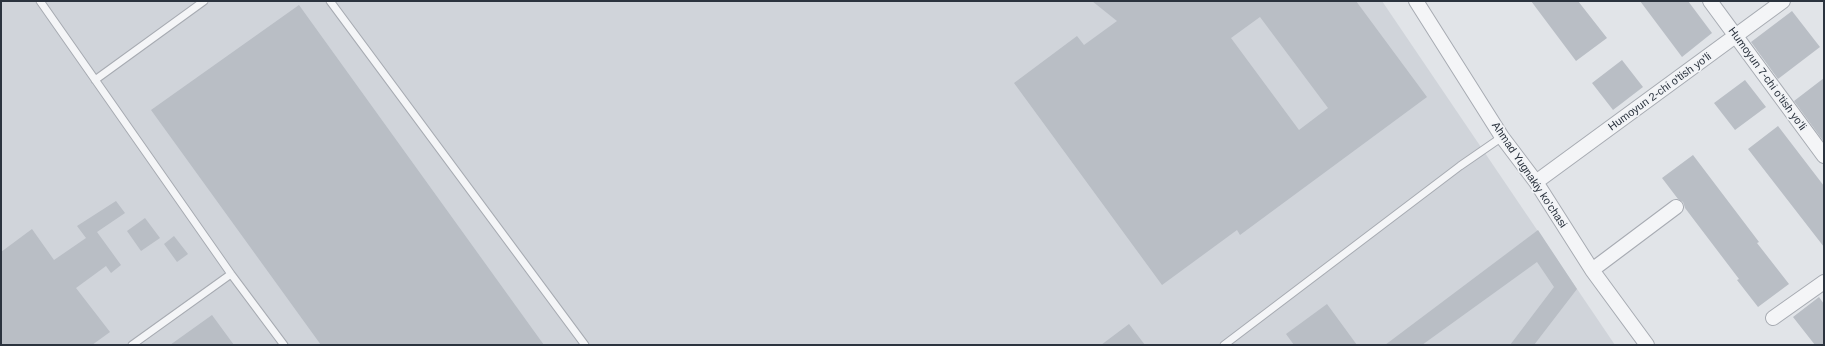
<!DOCTYPE html>
<html>
<head>
<meta charset="utf-8">
<style>
  body { margin:0 }
  #map { position:relative; width:1825px; height:346px; overflow:hidden; background:#e1e4e8; font-family:Arial,sans-serif }
  canvas { display:block }
  .frame { position:absolute; inset:0; border:2px solid #2b333e; pointer-events:none }
</style>
</head>
<body>
<div id="map">
<canvas width="1825" height="346"></canvas>
<div class="frame"></div>
</div>
<script>
const c = document.querySelector('canvas').getContext('2d');
c.lineJoin = 'round';
function fill(path, color) { c.fillStyle = color; c.fill(path, 'evenodd'); }
const shape = rows => new Path2D(rows.map(r => 'M' + r).join(''));
function trace(path, color, width, dash) { c.strokeStyle = color; c.lineWidth = width; c.lineCap = dash ? 'butt' : 'round'; c.setLineDash(dash || []); c.stroke(path); }
function write(font, color, halo, rows, align = 'center') {
  c.font = font + ' Arial,sans-serif'; c.lineWidth = 3.5; c.setLineDash([]); c.textBaseline = 'middle'; c.strokeStyle = halo; c.fillStyle = color; for (const [text, x, y, turn = 0] of rows) {
    c.save(); c.translate(x, y); c.rotate((+turn || 0) * Math.PI / 180); c.textAlign = isNaN(turn) ? turn : align; if (halo) c.strokeText(text, 0, 0); c.fillText(text, 0, 0); c.restore();
  }
}
fill(shape([
  [1,1,1382,1,1615,345,1,345]
]), '#d0d4da');
fill(shape([
  [1092,1,1356,1,1427,97,1240,235,1237,230,1162,285,1014,83,1077,36,1084,45,1117,21],
  [1260,17,1328,108,1299,130,1231,38],
  [1531,1,1578,1,1607,38,1576,61],
  [1640,1,1688,1,1712,33,1682,57],
  [299,5,544,345,321,345,151,110],
  [1792,11,1820,47,1778,79,1751,42],
  [1622,60,1643,87,1613,110,1592,83],
  [1824,78,1824,142,1794,101],
  [1745,80,1766,107,1735,130,1714,103],
  [1778,126,1824,186,1824,247,1748,149],
  [1693,155,1759,242,1757,243,1789,284,1758,307,1737,280,1739,279,1685,208,1683,202,1678,199,1662,178],
  [116,201,125,213,97,232,121,265,111,273,106,266,76,288,110,332,92,345,1,345,1,252,32,229,54,260,86,238,77,226],
  [145,218,160,238,141,251,127,231],
  [1538,230,1577,289,1534,345,1510,345,1554,287,1537,262,1422,345,1385,345],
  [174,236,188,254,177,262,164,244],
  [1819,297,1824,304,1824,345,1815,345,1793,317],
  [1327,304,1357,345,1294,345,1286,334],
  [212,315,234,345,170,345],
  [1129,324,1145,345,1101,345]
]), '#b9bec5');
const lane = shape([
  [40,1,231,274,284,345],
  [330,1,585,345],
  [95,80,204,1],
  [132,345,231,274],
  [1224,345,1460,166,1502,137]
]);
const street = shape([
  [1416,1,1502,137,1536,182,1592,270,1647,345],
  [1710,1,1824,156],
  [1536,182,1783,1],
  [1592,270,1676,207],
  [1773,318,1824,282]
]);
trace(lane, '#a7abb2', 9);
trace(street, '#a7abb2', 16);
trace(lane, '#f4f5f7', 7);
trace(street, '#f4f5f7', 14);
write('11px', '#2b333e', '#f1f3f6', [
  ["Humoyun 7-chi o'tish yo'li",1767,79,54],
  ["Humoyun 2-chi o'tish yo'li",1660,92,-36],
  ["Ahmad Yugnakiy ko'chasi",1529,175,56]
]);
</script>
</body>
</html>
